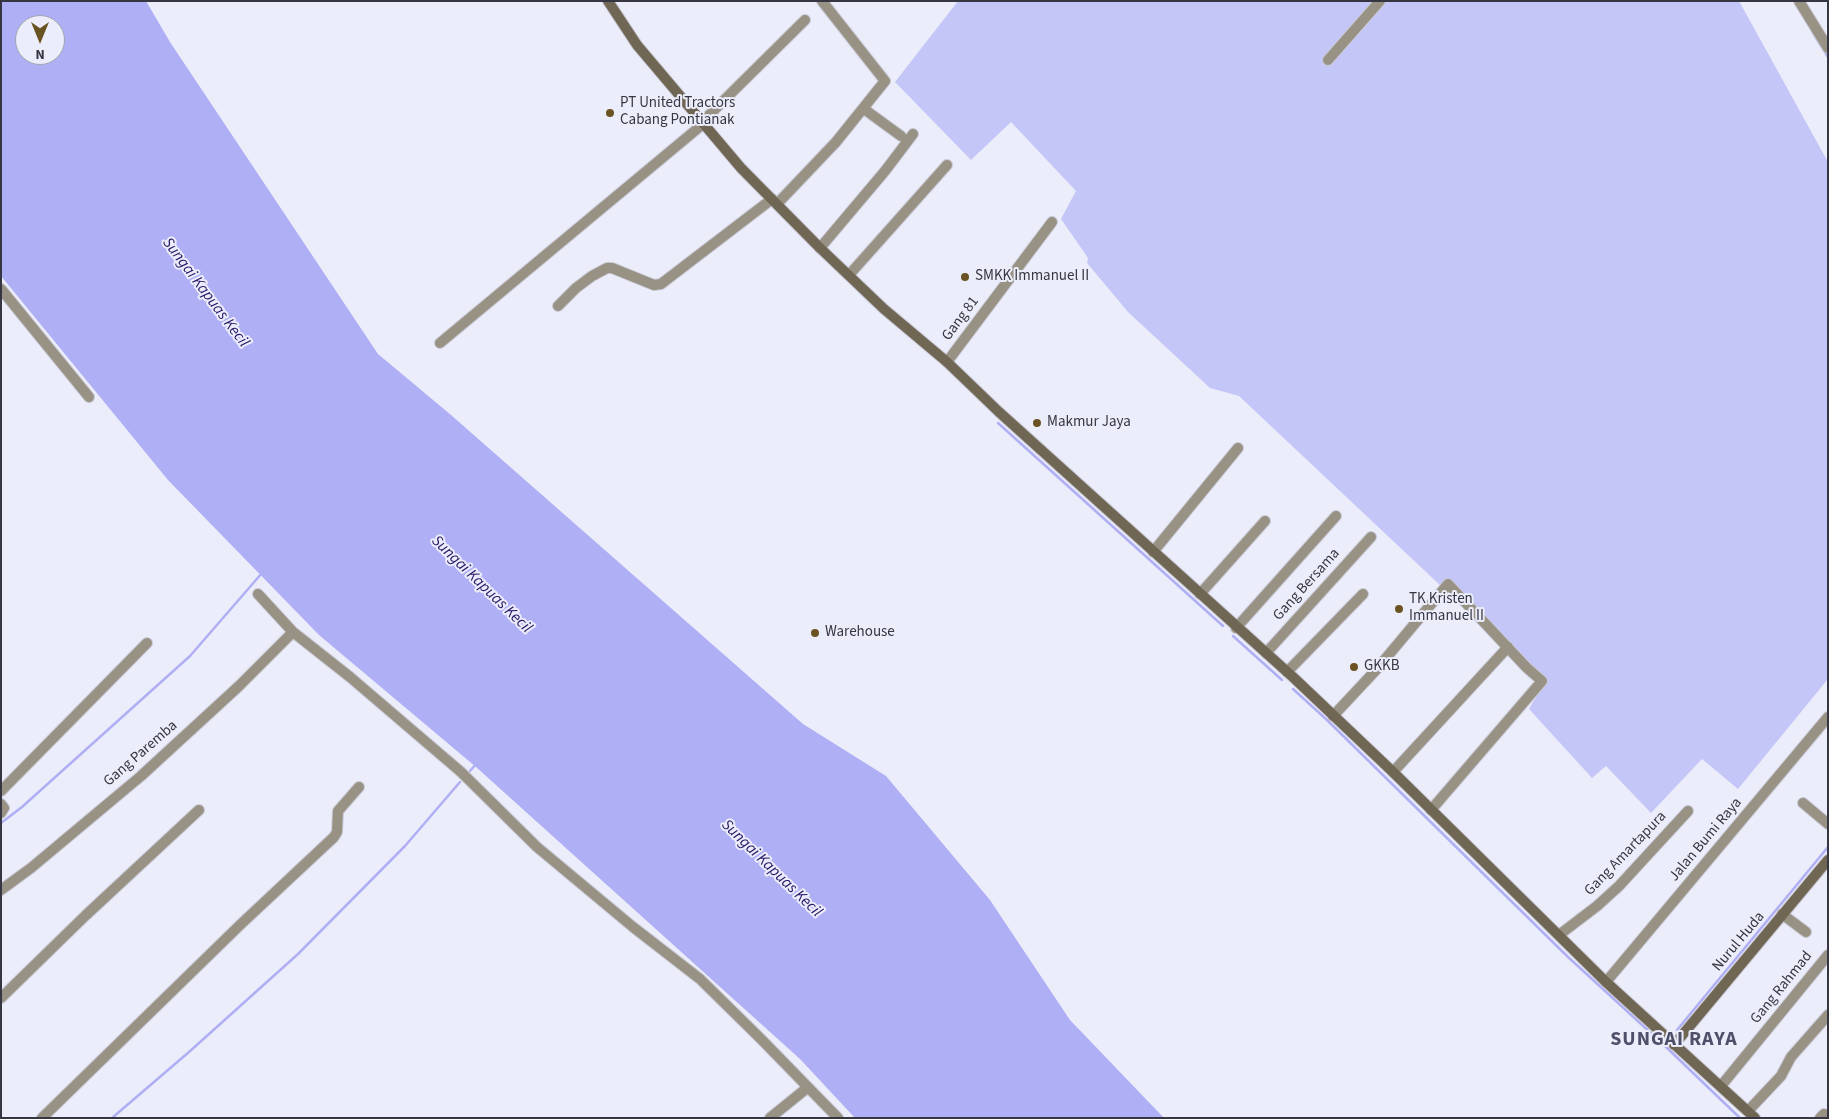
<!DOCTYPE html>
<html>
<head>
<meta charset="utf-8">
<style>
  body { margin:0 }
  #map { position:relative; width:1829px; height:1119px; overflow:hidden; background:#ecedfa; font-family:"Source Sans 3",sans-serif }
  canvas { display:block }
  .frame { position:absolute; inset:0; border:2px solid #363643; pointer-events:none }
  .north { position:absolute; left:15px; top:15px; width:50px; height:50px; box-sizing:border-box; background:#ecedfa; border:1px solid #a3a4b1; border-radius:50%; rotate:180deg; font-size:14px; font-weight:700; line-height:20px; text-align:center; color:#363643 }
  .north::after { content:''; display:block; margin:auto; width:18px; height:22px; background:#6a5223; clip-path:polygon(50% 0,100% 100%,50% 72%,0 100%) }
</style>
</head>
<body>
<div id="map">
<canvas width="1829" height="1119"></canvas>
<div class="frame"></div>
<div class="north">N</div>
</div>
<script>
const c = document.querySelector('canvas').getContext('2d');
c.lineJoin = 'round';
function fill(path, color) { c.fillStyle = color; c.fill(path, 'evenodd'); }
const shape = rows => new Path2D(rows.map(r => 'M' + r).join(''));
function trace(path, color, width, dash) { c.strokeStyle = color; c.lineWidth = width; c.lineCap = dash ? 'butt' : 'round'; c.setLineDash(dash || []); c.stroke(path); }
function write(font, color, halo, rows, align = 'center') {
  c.font = font + ' "Source Sans 3",sans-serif'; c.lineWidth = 4; c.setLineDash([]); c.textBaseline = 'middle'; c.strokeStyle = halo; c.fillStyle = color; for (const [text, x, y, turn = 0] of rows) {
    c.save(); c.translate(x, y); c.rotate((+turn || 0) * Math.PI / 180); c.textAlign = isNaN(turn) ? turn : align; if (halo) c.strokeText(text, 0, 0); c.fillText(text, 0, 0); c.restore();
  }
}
fill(shape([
  [958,1,1739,1,1828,162,1828,679,1738,789,1702,759,1651,813,1606,766,1592,778,1529,709,1544,683,1239,396,1210,388,1128,312,1087,263,1088,258,1061,219,1076,191,1011,122,971,160,895,82]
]), '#c5c6f8');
fill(shape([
  [1,1,146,1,170,42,378,354,451,415,803,724,886,776,990,900,1070,1020,1164,1118,855,1118,800,1059,476,767,319,635,168,480,1,276],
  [25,25,55,25,55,55,25,55]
]), '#afaff5');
trace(shape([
  [1813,33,1828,57],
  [998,423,1223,626],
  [1233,636,1282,680],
  [1293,689,1327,720,1568,957,1665,1046,1740,1118],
  [470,771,476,764],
  [1,823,22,807,190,656,262,573],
  [1677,1030,1828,847],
  [112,1118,189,1052,298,954,405,846,460,782]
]), '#afaff5', 2.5);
const street = shape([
  [1799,1,1828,48],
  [1328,60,1380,1],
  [864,109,901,136],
  [702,122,805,20],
  [777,204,836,142,885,81,822,1],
  [820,248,885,171,913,134],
  [849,275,947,165],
  [1,289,89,397],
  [558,306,576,288,592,276,607,268,612,268,654,285,661,284,772,199],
  [440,343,703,124],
  [947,362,1052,222],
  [1153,552,1238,448],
  [258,594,293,632,350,677,461,772,537,847,633,927,700,979,762,1040,838,1118],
  [1200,594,1265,521],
  [1236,628,1336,516],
  [1266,653,1371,537],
  [1287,672,1363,594],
  [1333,716,1376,670,1448,584,1527,668,1542,681,1431,810],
  [1393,772,1508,647],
  [1,791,147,643],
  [1803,803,1828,824],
  [1,804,4,808,1,813],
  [1,890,31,868,141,776,239,686,293,632],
  [1782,914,1806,932],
  [1559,935,1597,906,1619,886,1688,811],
  [1606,982,1828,717],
  [1,998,85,916,199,810],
  [1721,1086,1828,955],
  [1748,1111,1781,1076,1791,1057,1828,1015],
  [42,1118,240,925,334,837,337,832,338,811,359,787],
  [770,1118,807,1088],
  [1820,1118,1824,1114]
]);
const secondary = shape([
  [608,1,637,45,741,168,820,248,884,309,947,362,999,412,1294,678,1393,772,1606,982,1755,1118],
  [1674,1045,1828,860]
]);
trace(street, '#c8c8d5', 12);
trace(secondary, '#c8c8d5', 12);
trace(street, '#989285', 10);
trace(secondary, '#706654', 10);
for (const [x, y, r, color] of [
  [610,113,5,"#6a5223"],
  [965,277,5,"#6a5223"],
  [1037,423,5,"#6a5223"],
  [1399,609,5,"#6a5223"],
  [815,633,5,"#6a5223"],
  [1354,667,5,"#6a5223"]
]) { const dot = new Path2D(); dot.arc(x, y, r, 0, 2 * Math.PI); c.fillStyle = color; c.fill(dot); trace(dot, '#ecedfa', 2); }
write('15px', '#363643', '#ecedfa', [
  ["PT United Tractors",620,104],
  ["Cabang Pontianak",620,121],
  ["SMKK Immanuel II",975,277],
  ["Makmur Jaya",1047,423],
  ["TK Kristen",1409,600],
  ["Immanuel II",1409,617],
  ["Warehouse",825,633],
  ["GKKB",1364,667]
], 'left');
write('15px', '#363643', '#ecedfa', [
  ["Gang 81",961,319,-53],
  ["Gang Bersama",1307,585,-48],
  ["Gang Paremba",141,754,-41],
  ["Jalan Bumi Raya",1706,840,-50],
  ["Gang Amartapura",1626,854,-46],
  ["Nurul Huda",1739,942,-50],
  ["Gang Rahmad",1782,988,-51]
]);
write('italic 16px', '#291968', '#ecedfa', [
  ["Sungai Kapuas Kecil",205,293,53],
  ["Sungai Kapuas Kecil",481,585,44],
  ["Sungai Kapuas Kecil",771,869,44]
]);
c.letterSpacing = '1px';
write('bold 20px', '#4f4f6a', '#ecedfa', [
  ["SUNGAI RAYA",1674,1041]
]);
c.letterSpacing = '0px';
</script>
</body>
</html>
